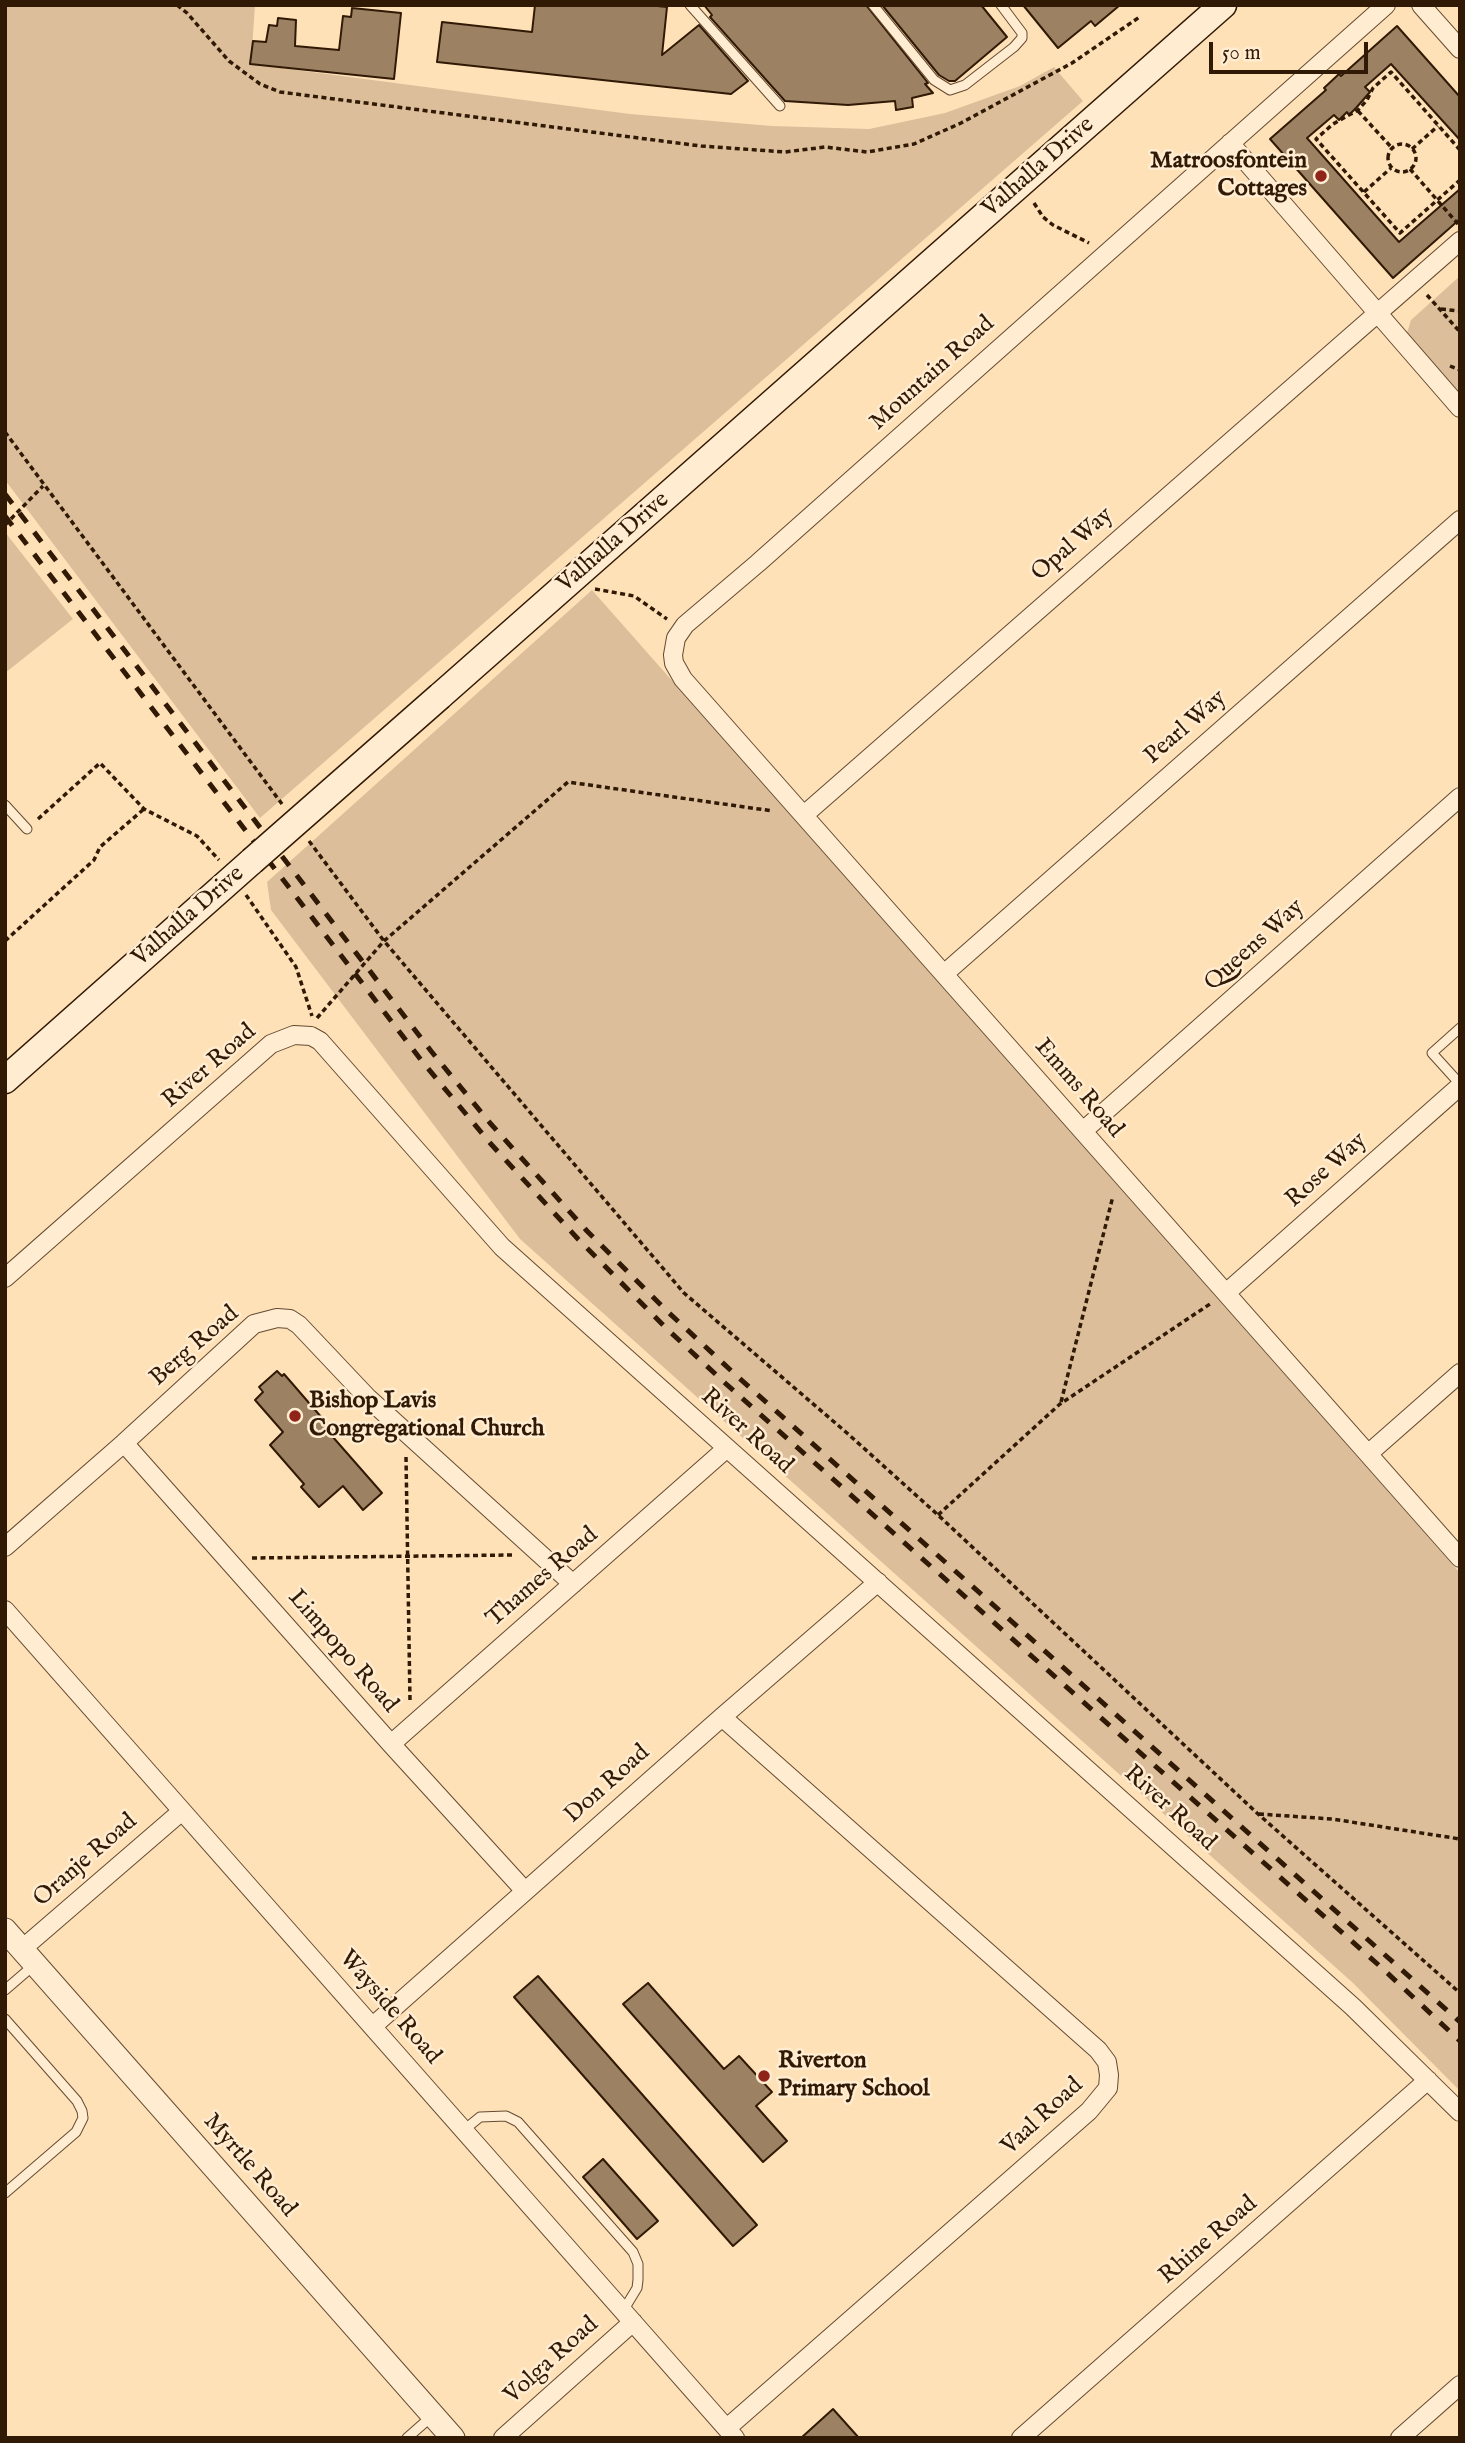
<!DOCTYPE html>
<html>
<head>
<meta charset="utf-8">
<style>
  body { margin:0 }
  #map { position:relative; width:1465px; height:2443px; overflow:hidden; background:#ffe1b8; font-family:"IM FELL English",serif }
  canvas { display:block }
  .frame { position:absolute; inset:0; border:7px solid #301905; pointer-events:none }
  .scale { position:absolute; left:1209px; top:42px; width:159px; height:32px; box-sizing:border-box; border:4px solid #301905; border-top:0; padding-left:9px; font-size:21px; line-height:24px; white-space:nowrap; color:#301905; -webkit-text-stroke:5px #ffecd1; paint-order:stroke }
</style>
</head>
<body>
<div id="map">
<canvas width="1465" height="2443"></canvas>
<div class="frame"></div>
<div class="scale">50 m</div>
</div>
<script>
const c = document.querySelector('canvas').getContext('2d');
c.lineJoin = 'round';
function fill(path, color) { c.fillStyle = color; c.fill(path, 'evenodd'); }
const shape = rows => new Path2D(rows.map(r => 'M' + r).join(''));
function trace(path, color, width, dash) { c.strokeStyle = color; c.lineWidth = width; c.lineCap = dash ? 'butt' : 'round'; c.setLineDash(dash || []); c.stroke(path); }
function write(font, color, halo, rows, align = 'center') {
  c.font = font + ' "IM FELL English",serif'; c.lineWidth = 5; c.setLineDash([]); c.textBaseline = 'middle'; c.strokeStyle = halo; c.fillStyle = color; for (const [text, x, y, turn = 0] of rows) {
    c.save(); c.translate(x, y); c.rotate((+turn || 0) * Math.PI / 180); c.textAlign = isNaN(turn) ? turn : align; if (halo) c.strokeText(text, 0, 0); c.fillText(text, 0, 0); c.restore();
  }
}
fill(shape([
  [5,5,255,5,251,64,630,114,772,126,869,129,945,113,1020,86,1054,67,1083,101,260,818,5,480],
  [1460,276,1460,393,1407,333,1411,320],
  [5,532,73,619,5,673],
  [592,590,1460,1573,1460,2091,1353,1983,520,1239,271,910,267,882]
]), '#dcbf9a');
const building = shape([
  [535,5,648,5,667,7,662,55,699,25,748,81,731,94,437,62,442,22,532,32,535,5],
  [704,5,866,5,928,83,925,84,933,93,912,98,913,107,896,110,895,101,848,105,785,101,710,17,712,15,704,5],
  [882,5,981,5,1007,37,955,81,949,81,939,75,882,5],
  [1023,5,1120,5,1095,26,1091,21,1058,48,1023,5],
  [352,8,401,13,394,79,250,64,253,41,266,42,269,25,277,26,278,18,296,20,295,46,339,50,343,16,351,17,352,8],
  [1397,26,1460,97,1460,140,1391,64,1365,87,1370,92,1356,108,1349,115,1347,112,1339,120,1334,115,1307,138,1399,242,1460,189,1460,219,1393,278,1270,139,1326,90,1324,88,1339,74,1341,76,1397,26],
  [277,1371,282,1376,284,1374,335,1433,332,1436,382,1493,363,1510,343,1486,319,1507,301,1487,304,1484,270,1445,283,1432,255,1400,263,1392,259,1387,277,1371],
  [538,1976,757,2225,733,2246,514,1997,538,1976],
  [648,1983,724,2069,739,2056,772,2092,756,2106,787,2141,763,2162,623,2004,648,1983],
  [603,2159,658,2221,637,2239,583,2177,603,2159],
  [833,2409,859,2438,801,2438,833,2409]
]);
fill(building, '#9c8162');
trace(building, '#301905', 2);
const service = shape([
  [690,5,780,106],
  [873,5,934,80,950,90,965,85,1014,47,1022,38,1022,33,1001,5],
  [5,805,27,829],
  [1460,1028,1432,1053,1460,1084],
  [5,1990,34,1965],
  [5,2019,77,2101,82,2111,83,2118,76,2132,5,2193],
  [464,2130,480,2117,506,2116,518,2122,633,2252,638,2264,638,2280,637,2288,623,2311],
  [407,2438,432,2416]
]);
const minor = shape([
  [1386,5,758,563,685,625,676,638,673,655,674,663,683,679,1460,1558],
  [1421,5,1460,49],
  [1230,143,1460,408],
  [804,815,1460,241],
  [944,974,1460,520],
  [1083,1131,1460,797],
  [5,1278,271,1044,294,1035,311,1036,320,1041,502,1247,1353,2007,1460,2112],
  [1226,1293,1460,1086],
  [124,1443,391,1744,525,1891],
  [1368,1454,1460,1373],
  [5,1547,124,1443,254,1324,277,1318,290,1319,299,1325,368,1398,573,1584],
  [5,1610,735,2438],
  [722,1717,1098,2050,1107,2062,1109,2075,1108,2088,1089,2111,727,2428],
  [391,1744,727,1448],
  [22,1949,182,1811],
  [373,2026,722,1717,878,1582],
  [503,2438,633,2322],
  [1021,2438,1428,2080],
  [1400,2438,1460,2385]
]);
const tertiary = shape([
  [5,1930,453,2438]
]);
const secondary = shape([
  [440,696,1223,5],
  [5,1080,252,861]
]);
trace(service, '#644b32', 11);
trace(minor, '#644b32', 20);
trace(tertiary, '#644b32', 25);
trace(secondary, '#301905', 29);
trace(shape([
  [177,5,187,13,229,61,260,84,280,92,701,146,785,152,825,147,867,152,914,144,961,123,1072,63,1141,16],
  [1358,111,1392,148],
  '1388 158a14 14 0 1 1 28 0a14 14 0 1 1-28 0Z',
  [1412,149,1438,126],
  [1460,150,1391,72,1373,88,1367,100,1358,110,1333,124,1316,139,1400,233,1460,180],
  [1410,169,1458,224],
  [1364,192,1391,168],
  [1034,203,1043,217,1053,225,1089,243],
  [1427,295,1460,332],
  [1441,309,1460,311],
  [1450,366,1460,370],
  [5,432,282,804],
  [5,525,43,486],
  [595,589,634,596,667,619],
  [38,819,100,763,144,809,197,836,219,860],
  [309,841,384,941,684,1293,847,1433,938,1515,1257,1813,1460,1993],
  [246,895,296,967,312,1016],
  [5,941,94,860,100,847,144,809],
  [317,1018,384,941,568,782,773,811],
  [1061,1402,1113,1196],
  [406,1457,410,1701],
  [938,1515,1060,1404,1210,1304],
  [252,1558,514,1555],
  [1259,1814,1332,1819,1460,1839]
]), '#301905', 3.5, [5, 3.5]);
trace(service, '#ffecd1', 9);
trace(minor, '#ffecd1', 18);
trace(tertiary, '#ffecd1', 23);
trace(secondary, '#ffecd1', 26);
trace(shape([
  [5,494,431,1051,490,1123,587,1231,667,1311,738,1377,1460,2022],
  [5,516,421,1060,490,1143,578,1239,666,1328,725,1383,1382,1968,1460,2041]
]), '#301905', 5, [12, 12]);
const secondaryBridge = shape([
  [252,861,440,696]
]);
trace(secondaryBridge, '#301905', 29, []);
trace(secondaryBridge, '#ffecd1', 26);
for (const [x, y, r, color] of [
  [1321,176,7,"#8f2418"],
  [295,1416,7,"#8f2418"],
  [764,2076,7,"#8f2418"]
]) { const dot = new Path2D(); dot.arc(x, y, r, 0, 2 * Math.PI); c.fillStyle = color; c.fill(dot); trace(dot, '#ffecd1', 2.5); }
write('bold 24px', '#301905', '#ffecd1', [
  ["Matroosfontein",1307,162,"right"],
  ["Cottages",1307,190,"right"],
  ["Bishop Lavis",309,1402],
  ["Congregational Church",309,1430],
  ["Riverton",778,2062],
  ["Primary School",778,2090]
], 'left');
write('24px', '#301905', '#ffecd1', [
  ["Valhalla Drive",1039,168,-41],
  ["Mountain Road",933,374,-42],
  ["Valhalla Drive",614,543,-41],
  ["Opal Way",1073,545,-41],
  ["Pearl Way",1186,728,-41],
  ["Valhalla Drive",189,917,-41],
  ["Queens Way",1255,946,-42],
  ["River Road",210,1067,-41],
  ["Emms Road",1078,1089,49],
  ["Rose Way",1327,1171,-42],
  ["Berg Road",195,1347,-41],
  ["River Road",746,1432,42],
  ["Thames Road",543,1578,-41],
  ["Limpopo Road",342,1652,49],
  ["Don Road",608,1785,-42],
  ["River Road",1169,1809,42],
  ["Oranje Road",86,1861,-41],
  ["Wayside Road",389,2008,49],
  ["Vaal Road",1043,2117,-43],
  ["Myrtle Road",249,2166,49],
  ["Rhine Road",1209,2241,-41],
  ["Volga Road",552,2361,-42]
]);
</script>
</body>
</html>
